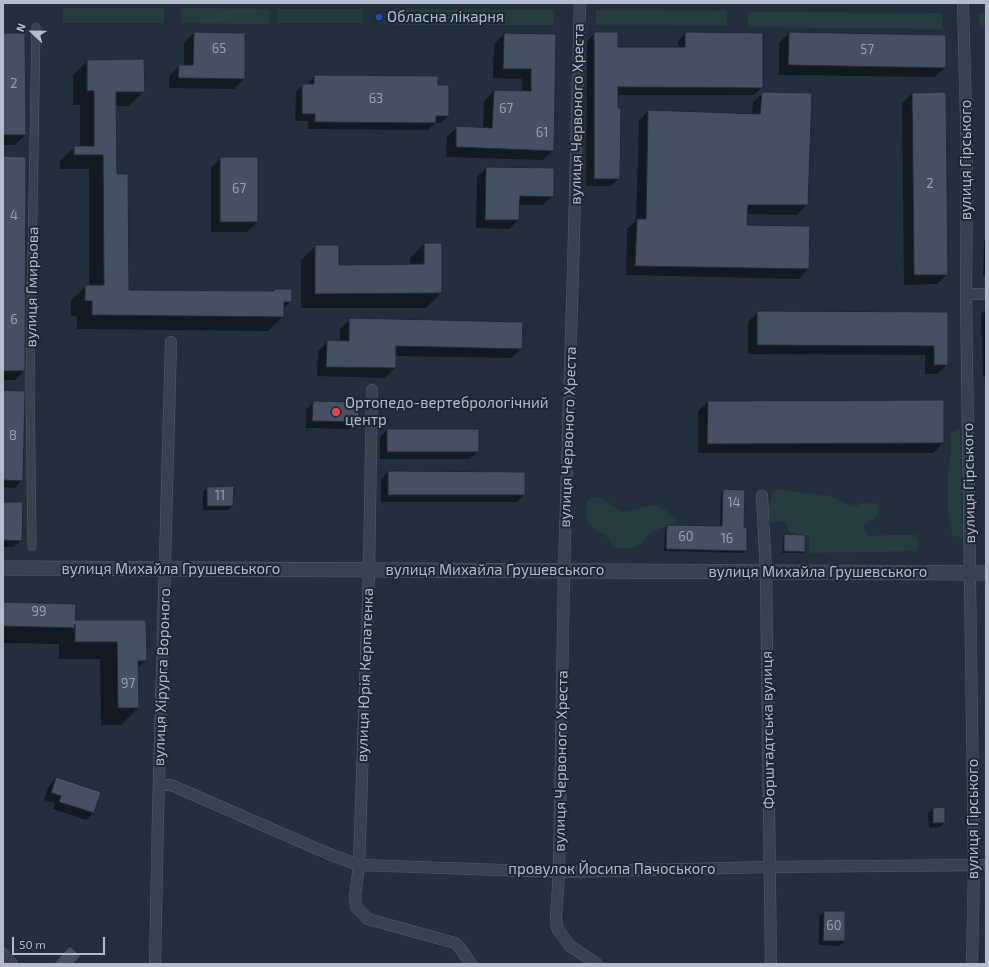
<!DOCTYPE html>
<html>
<head>
<meta charset="utf-8">
<style>
  body { margin:0 }
  #map { position:relative; width:989px; height:967px; overflow:hidden; background:#242f3e; font-family:"Exo 2",sans-serif }
  canvas { display:block }
  .frame { position:absolute; inset:0; border:4px solid #b4bcc9; pointer-events:none }
  .north { position:absolute; left:12px; top:12px; width:40px; height:40px; -webkit-text-stroke:3px #1d2633; paint-order:stroke; rotate:292deg; font-size:11px; font-weight:700; line-height:16px; text-align:center; color:#b4bcc9 }
  .north::after { content:''; display:block; margin:auto; width:14px; height:18px; background:#b4bcc9; clip-path:polygon(50% 0,100% 100%,50% 72%,0 100%) }
  .scale { position:absolute; left:12px; top:937px; width:93px; height:18px; box-sizing:border-box; border:2px solid #b4bcc9; border-top:0; padding-left:5px; font-size:12px; line-height:14px; white-space:nowrap; color:#b4bcc9; -webkit-text-stroke:3px #1d2633; paint-order:stroke }
</style>
</head>
<body>
<div id="map">
<canvas width="989" height="967"></canvas>
<div class="frame"></div>
<div class="north">N</div>
<div class="scale">50 m</div>
</div>
<script>
const c = document.querySelector('canvas').getContext('2d');
c.lineJoin = 'round';
function fill(path, color) { c.fillStyle = color; c.fill(path, 'evenodd'); }
const shape = rows => new Path2D(rows.map(r => 'M' + r).join(''));
function trace(path, color, width, dash) { c.strokeStyle = color; c.lineWidth = width; c.lineCap = dash ? 'butt' : 'round'; c.setLineDash(dash || []); c.stroke(path); }
function write(font, color, halo, rows, align = 'center') {
  c.font = font + ' "Exo 2",sans-serif'; c.lineWidth = 4; c.setLineDash([]); c.textBaseline = 'middle'; c.strokeStyle = halo; c.fillStyle = color; for (const [text, x, y, turn = 0] of rows) {
    c.save(); c.translate(x, y); c.rotate((+turn || 0) * Math.PI / 180); c.textAlign = isNaN(turn) ? turn : align; if (halo) c.strokeText(text, 0, 0); c.fillText(text, 0, 0); c.restore();
  }
}
fill(shape([
  [63,8,164,8,164,23,63,23],
  [181,8,269,9,269,24,181,23],
  [277,9,363,9,363,23,277,23],
  [393,9,554,10,554,25,393,25],
  [596,10,727,11,727,26,596,25],
  [748,12,942,13,942,29,748,27],
  [979,13,986,13,986,28,980,28],
  [960,429,962,537,953,536,948,514,948,478,951,450,951,432],
  [773,489,830,496,853,507,866,502,878,505,877,517,863,526,870,537,886,535,916,535,919,542,916,551,809,553,809,536,789,532,785,521,771,523,767,516],
  [597,496,622,512,654,505,664,509,679,521,667,525,649,534,643,543,631,548,622,549,614,547,606,535,597,531,588,523,586,501]
]), '#263c3f');
fill(shape([
  [194,33,244,34,244,79,234,89,169,88,169,76,179,66,184,66,184,43],
  [595,33,617,48,678,48,678,41,685,33,762,87,754,95,617,95,619,178,611,186,586,186,587,41],
  [789,33,945,68,935,77,779,75,779,43],
  [3,34,25,135,15,145,3,145],
  [504,34,555,35,553,150,543,160,446,157,447,137,457,127,483,128,484,101,494,91,522,92,522,79,493,78,494,44],
  [88,61,144,91,129,106,115,106,116,175,128,291,272,292,275,290,291,302,283,309,283,316,268,331,77,329,77,316,71,316,71,300,86,286,89,286,89,169,60,169,60,161,75,147,80,147,80,105,73,105,73,75],
  [314,76,437,77,437,86,448,116,441,123,435,123,428,130,308,129,308,121,295,121,296,92,303,85,307,85],
  [763,93,807,205,797,215,747,214,746,226,809,227,808,269,799,279,626,275,627,229,636,221,639,121,648,111,752,114,753,102],
  [945,93,947,274,937,284,904,285,902,103,912,94],
  [3,158,24,371,15,380,3,380],
  [221,158,257,222,247,232,211,232,211,168],
  [486,168,553,196,543,205,519,205,518,220,509,229,476,228,477,177],
  [986,239,986,276,983,276,984,241],
  [424,244,441,293,426,308,301,308,301,260,316,246,338,266,410,265,410,258],
  [986,309,986,377,983,377,981,314],
  [758,312,947,313,947,365,937,374,925,374,925,355,748,354,748,322],
  [350,319,521,349,511,358,395,356,395,368,385,378,317,376,318,351,328,341,340,342,340,329],
  [3,391,22,480,15,488,3,487],
  [313,402,358,422,350,429,306,428,306,410],
  [708,402,943,443,933,453,698,453,698,411],
  [387,430,478,430,478,451,470,459,380,459,380,437],
  [388,472,524,473,524,495,517,502,381,502,381,480],
  [208,488,232,506,228,510,203,510,203,492],
  [723,490,743,528,746,528,746,551,744,553,664,551,665,528,667,526,720,527,721,492],
  [3,503,21,540,14,547,3,547],
  [785,535,804,551,802,553,782,553,783,537],
  [3,603,74,621,145,621,146,660,137,669,138,708,121,725,101,725,100,659,59,659,59,643,57,644,3,643],
  [56,778,100,793,93,813,86,820,53,809,55,803,44,800,49,786],
  [944,808,944,823,940,827,929,828,928,813,933,809],
  [824,912,844,941,839,946,819,945,819,916]
]), '#0007');
const building = shape([
  [194,32,245,33,245,79,178,78,179,65,193,65,194,32],
  [594,32,618,32,618,47,685,47,685,32,763,33,763,88,618,87,618,108,621,108,620,179,594,179,594,32],
  [789,32,946,35,946,68,788,65,789,32],
  [3,33,25,33,26,135,3,135,3,33],
  [504,33,556,34,554,151,456,147,456,126,492,128,494,90,531,91,531,69,503,69,504,33],
  [144,59,145,92,116,92,117,174,128,174,129,290,274,291,274,289,292,289,292,302,284,302,284,317,92,315,92,301,85,301,85,285,104,285,103,155,74,155,74,146,94,146,94,91,87,91,87,60,144,59],
  [314,75,438,76,438,85,449,85,449,116,436,116,436,123,315,122,315,114,302,114,302,84,314,84,314,75],
  [762,92,812,93,808,205,748,205,747,225,810,226,809,269,635,266,637,219,646,219,648,110,760,114,762,92],
  [946,92,948,275,914,275,912,93,946,92],
  [3,156,26,157,25,371,3,371,3,156],
  [220,157,258,157,258,222,220,222,220,157],
  [486,167,554,168,554,197,520,196,519,220,485,220,486,167],
  [424,243,442,243,442,293,315,294,315,245,339,245,339,265,424,264,424,243],
  [757,311,948,312,948,365,934,365,934,346,757,345,757,311],
  [349,318,523,322,522,349,396,346,396,368,326,367,327,340,349,341,349,318],
  [3,390,25,391,23,481,3,480,3,390],
  [944,400,944,443,707,444,708,401,944,400],
  [313,401,359,402,359,422,312,421,313,401],
  [387,429,479,429,479,452,387,452,387,429],
  [388,471,525,472,525,495,388,495,388,471],
  [234,486,233,506,207,506,207,487,234,486],
  [723,489,745,490,744,527,747,527,747,551,666,549,667,525,722,526,723,489],
  [3,502,23,502,22,541,3,540,3,502],
  [784,534,805,535,805,552,784,551,784,534],
  [3,602,76,604,75,620,146,620,147,661,138,661,139,708,118,708,117,642,75,642,75,624,75,628,3,626,3,602],
  [56,777,101,792,94,813,59,802,61,796,51,793,56,777],
  [945,807,945,823,933,823,933,808,945,807],
  [824,911,845,911,845,941,823,941,824,911],
  [70,946,81,956,73,964,53,964,70,946]
]);
fill(building, '#455162');
trace(building, '#1f2835', 1);
const pedestrian = shape([
  [32,546,30,383,36,27]
]);
const minor = shape([
  [580,3,573,270,564,571,559,872,556,916,557,928,570,946,597,964],
  [963,3,967,157,966,294,974,865,972,964],
  [966,294,986,294],
  [372,390,369,569,359,865,355,896,356,907,368,919,455,943,460,948,471,964],
  [762,496,766,572,771,964],
  [159,785,171,785,329,854,359,865,559,872,770,867,986,865],
  [3,954,12,964],
  [155,964,158,815,171,342]
]);
const tertiary = shape([
  [3,568,986,573]
]);
trace(pedestrian, '#565f6c', 9);
trace(minor, '#565f6c', 12);
trace(tertiary, '#565f6c', 15);
trace(pedestrian, '#38414e', 8);
trace(minor, '#38414e', 11);
trace(tertiary, '#38414e', 14);
for (const [x, y, r, color] of [
  [379,17,4,"#1a4fb4"],
  [336,412,5,"#e0444e"]
]) { const dot = new Path2D(); dot.arc(x, y, r, 0, 2 * Math.PI); c.fillStyle = color; c.fill(dot); trace(dot, '#1d2633', 1.5); }
write('13px', '#98a1af', null, [
  ["65",219,49],
  ["57",867,50],
  ["2",14,84],
  ["63",376,99],
  ["67",506,109],
  ["61",542,133],
  ["2",930,184],
  ["67",239,189],
  ["4",14,216],
  ["6",14,320],
  ["8",13,436],
  ["11",220,496],
  ["14",734,503],
  ["60",686,537],
  ["16",727,539],
  ["99",39,612],
  ["97",128,684],
  ["60",834,926]
]);
write('15px', '#b4bcc9', '#1d2633', [
  ["Обласна лікарня",387,17],
  ["Ортопедо-вертебрологічний",345,403],
  ["центр",345,420]
], 'left');
write('15px', '#b4bcc9', '#1d2633', [
  ["вулиця Червоного Хреста",577,114,-89],
  ["вулиця Гірського",966,160,-90],
  ["вулиця Гмирьова",32,287,-89],
  ["вулиця Червоного Хреста",568,437,-88],
  ["вулиця Гірського",969,483,-91],
  ["вулиця Михайла Грушевського",171,569],
  ["вулиця Михайла Грушевського",495,570],
  ["вулиця Михайла Грушевського",818,572],
  ["вулиця Юрія Керпатенка",365,675,-88],
  ["вулиця Хірурга Вороного",162,677,-88],
  ["Форштадтська вулиця",768,730,-91],
  ["вулиця Червоного Хреста",561,761,-89],
  ["вулиця Гірського",973,819,-90],
  ["провулок Йосипа Пачоського",612,869]
]);
</script>
</body>
</html>
